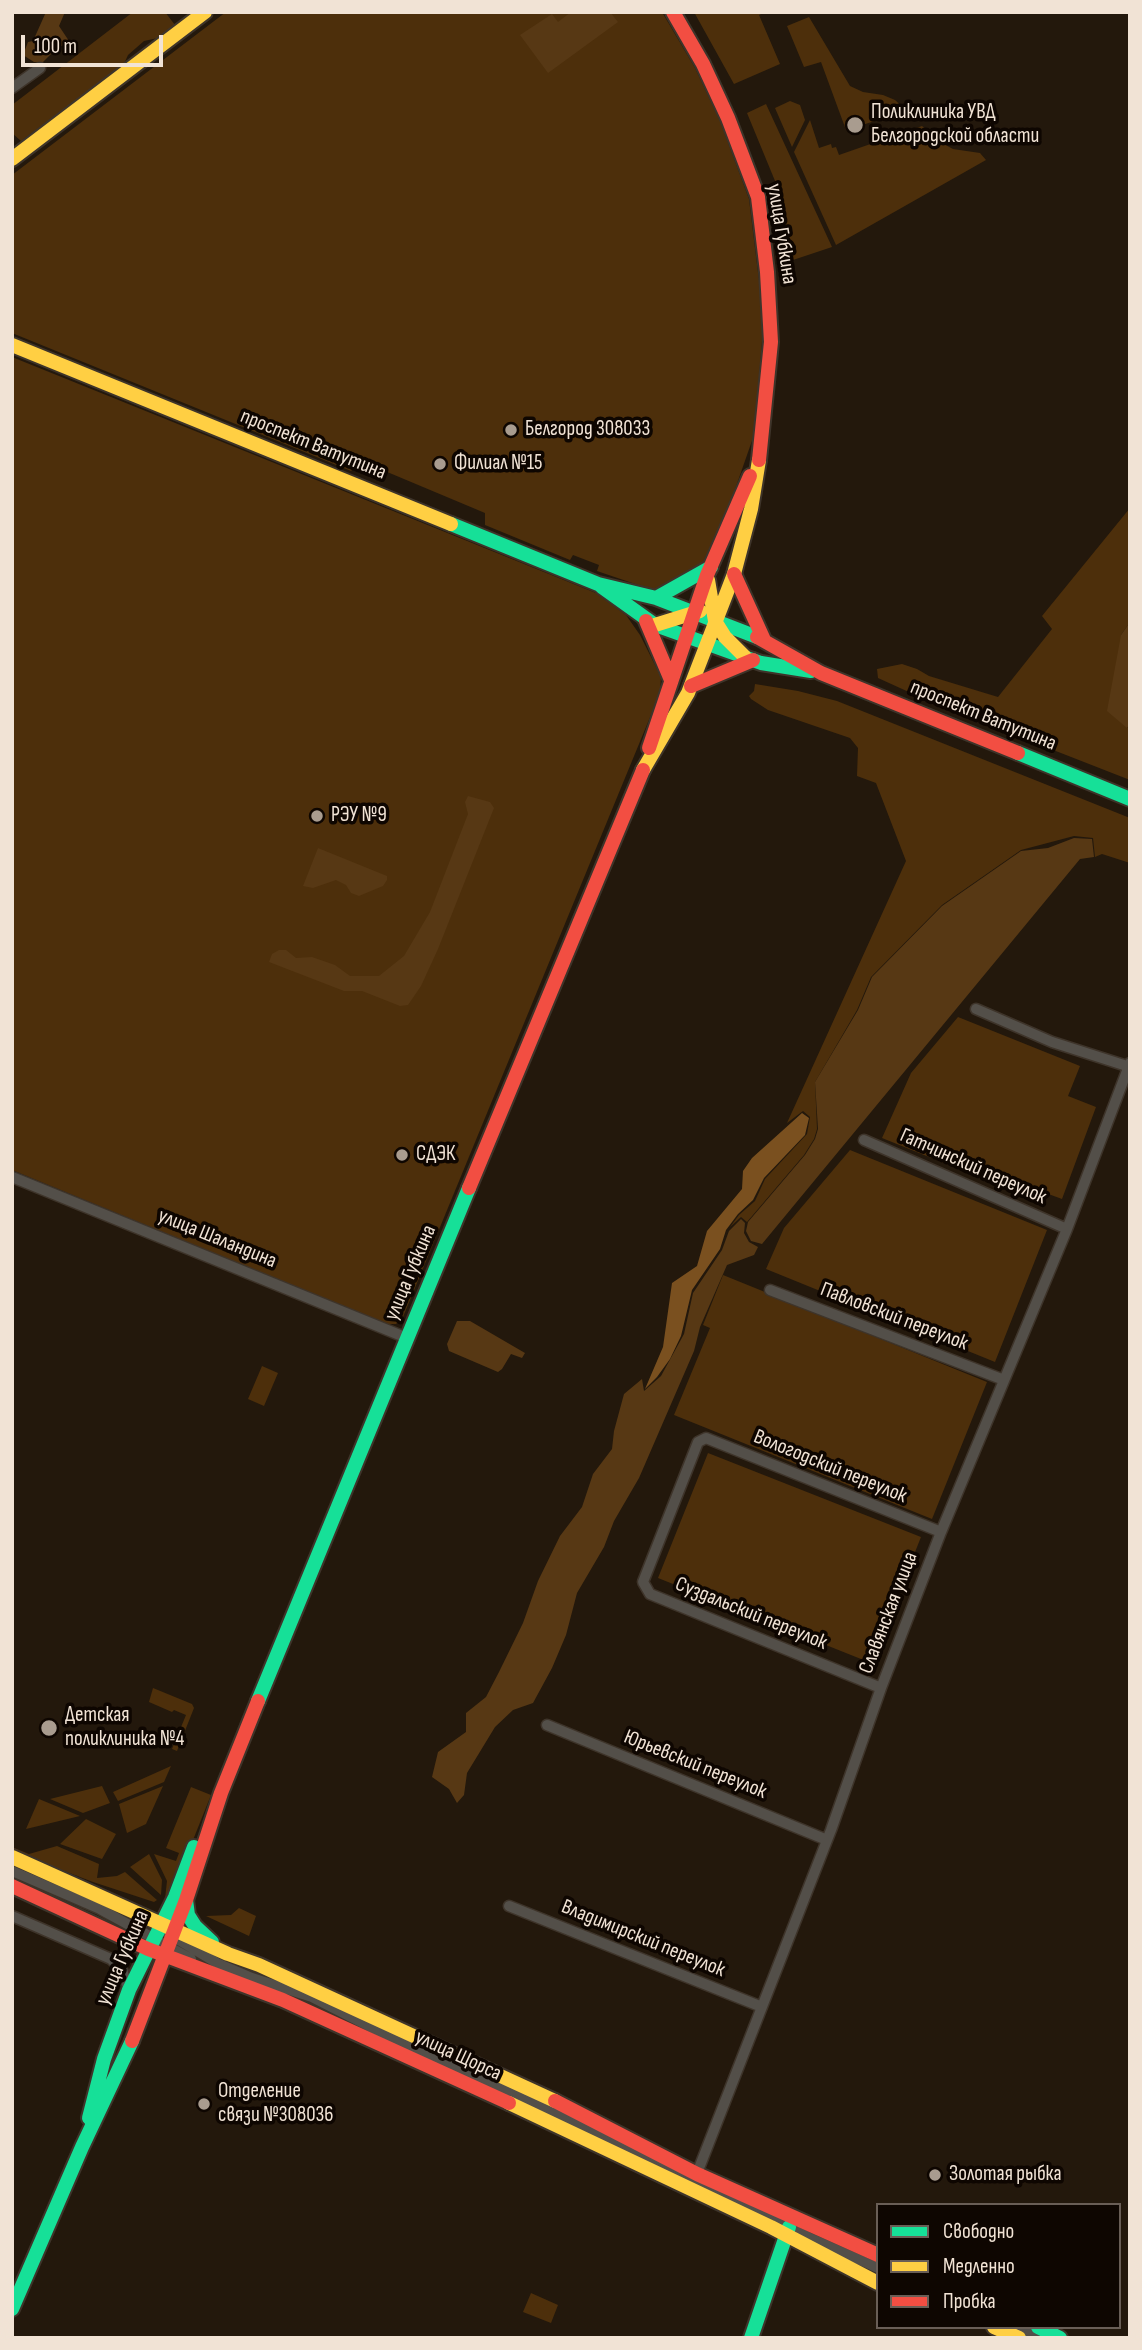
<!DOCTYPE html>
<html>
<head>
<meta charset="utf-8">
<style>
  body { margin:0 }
  #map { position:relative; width:1142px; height:2350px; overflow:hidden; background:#23180c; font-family:"Sofia Sans Condensed",sans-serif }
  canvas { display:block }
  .frame { position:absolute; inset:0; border:14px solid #f1e3d5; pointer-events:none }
  .legend { position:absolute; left:876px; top:2203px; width:245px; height:126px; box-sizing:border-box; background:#0e0601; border:2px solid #695e56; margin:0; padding:9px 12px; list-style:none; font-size:21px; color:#f1e3d5 }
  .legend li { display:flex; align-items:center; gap:14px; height:35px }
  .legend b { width:35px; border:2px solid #695e56 }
  .scale { position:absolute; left:21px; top:35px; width:142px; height:32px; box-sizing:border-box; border:4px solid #f1e3d5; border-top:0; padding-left:9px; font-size:21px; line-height:24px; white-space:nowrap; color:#f1e3d5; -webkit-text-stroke:5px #0e0601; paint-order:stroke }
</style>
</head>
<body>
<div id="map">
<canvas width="1142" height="2350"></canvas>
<div class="frame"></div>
<ul class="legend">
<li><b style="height:9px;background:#16e098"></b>Свободно</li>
<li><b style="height:9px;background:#ffcf43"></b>Медленно</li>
<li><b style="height:9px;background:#f24e42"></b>Пробка</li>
</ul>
<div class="scale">100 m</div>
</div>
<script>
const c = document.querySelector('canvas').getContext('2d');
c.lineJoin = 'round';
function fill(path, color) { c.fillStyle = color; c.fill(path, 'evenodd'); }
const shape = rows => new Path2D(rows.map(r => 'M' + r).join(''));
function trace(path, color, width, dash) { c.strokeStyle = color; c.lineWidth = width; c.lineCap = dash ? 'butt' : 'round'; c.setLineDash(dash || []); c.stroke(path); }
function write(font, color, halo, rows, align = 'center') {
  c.font = font + ' "Sofia Sans Condensed",sans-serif'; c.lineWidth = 7; c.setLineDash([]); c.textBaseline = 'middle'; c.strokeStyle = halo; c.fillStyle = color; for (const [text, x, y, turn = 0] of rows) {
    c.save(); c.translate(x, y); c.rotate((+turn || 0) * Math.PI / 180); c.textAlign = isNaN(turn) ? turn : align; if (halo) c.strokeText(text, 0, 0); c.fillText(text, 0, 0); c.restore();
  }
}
fill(shape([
  [133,12,165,12,175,25,158,38,144,41,128,55,124,64,21,141,12,133,12,105],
  [226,12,662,12,695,68,720,121,749,199,762,305,762,342,754,435,732,498,702,565,661,589,654,590,641,586,597,571,599,565,573,555,570,560,485,525,485,513,361,461,351,471,12,333,12,175],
  [694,12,765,12,759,15,780,64,734,84],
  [809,17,850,86,863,92,883,95,895,100,907,111,846,130,821,62,804,67,787,26],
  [790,101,800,105,805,120,792,147,775,108],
  [766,104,832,247,790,261,780,193,747,113],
  [810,120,819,148,831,144,832,148,836,147,839,155,922,126,940,142,953,149,980,153,986,160,836,245,794,152],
  [12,357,596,593,626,615,640,635,661,677,660,693,403,1317,396,1324,386,1324,12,1170],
  [1130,508,1130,622,1121,635,1127,728,1130,724,1130,780,933,703,878,678,877,669,902,664,917,669,929,676,998,697,1052,629,1042,616],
  [755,684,798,691,837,701,1130,818,1130,863,1102,854,1095,857,1093,838,1074,836,1021,850,942,905,871,977,857,1010,815,1082,817,1129,814,1139,804,1155,747,1222,741,1217,730,1227,739,1215,755,1201,765,1179,807,1134,810,1117,803,1111,787,1123,906,861,876,783,857,776,858,748,850,738,768,710,751,699,749,696,754,691],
  [958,1017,1080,1066,1068,1096,1096,1107,1062,1199,1032,1188,1028,1197,882,1138,911,1073],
  [850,1150,1047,1230,995,1362,766,1269,784,1228],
  [723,1275,987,1382,932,1519,674,1415,710,1328,703,1325],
  [262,1366,278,1373,264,1406,248,1399],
  [708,1453,921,1537,871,1663,658,1578],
  [153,1688,192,1704,194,1708,177,1751,172,1749,186,1715,174,1710,172,1712,149,1702],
  [171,1766,164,1782,118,1801,113,1792],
  [102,1786,110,1803,83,1813,50,1799],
  [163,1786,146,1824,127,1833,119,1804],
  [191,1787,211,1795,169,1900,165,1899,167,1881,154,1854,176,1861,179,1853,166,1848],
  [39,1799,80,1816,26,1829],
  [86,1819,116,1834,102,1859,60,1844],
  [57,1846,99,1864,97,1878,117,1876,125,1872,157,1900,154,1902,93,1882,12,1851,12,1847,29,1854],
  [149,1854,162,1880,161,1895,130,1867],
  [239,1908,256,1916,249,1936,206,1916,231,1915],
  [531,2293,558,2305,551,2323,523,2312]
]), '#4d2f0b');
fill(shape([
  [46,12,65,12,59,26,69,41,62,46,59,46,42,63,34,62,23,55,28,42,33,41],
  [571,12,610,12,618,22,548,73,520,35,552,14,558,22],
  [1130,622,1130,724,1127,728,1107,711,1121,635],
  [468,796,490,802,494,808,438,949,421,986,408,1005,400,1006,362,991,344,991,269,962,272,954,279,950,286,950,296,958,312,957,335,965,350,976,379,976,404,956,430,912,468,814,465,802],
  [1074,838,1092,839,1094,857,1080,859,762,1244,751,1241,746,1231,748,1222,805,1155,815,1139,818,1129,815,1082,858,1010,872,977,942,906,1021,851,1048,848],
  [318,848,387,876,387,880,383,886,359,896,351,893,346,885,336,880,313,888,303,886],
  [741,1219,745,1223,744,1233,749,1242,758,1247,754,1255,727,1265,700,1327,694,1351,639,1478,614,1521,604,1547,577,1593,566,1635,552,1668,533,1703,513,1710,495,1727,467,1773,464,1795,457,1803,449,1789,432,1777,438,1752,466,1732,466,1713,486,1697,499,1672,523,1623,538,1581,560,1536,582,1507,593,1474,612,1449,614,1431,624,1394,642,1379,644,1391,661,1376,684,1334,693,1293,722,1250,729,1231],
  [457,1321,470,1321,525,1353,522,1358,511,1354,502,1369,498,1372,449,1351,447,1344]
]), '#573814');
fill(shape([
  [802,1113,809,1118,805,1135,764,1178,753,1200,738,1214,726,1230,720,1249,692,1290,681,1336,670,1359,657,1377,645,1389,663,1347,672,1283,697,1266,707,1231,742,1189,743,1171,752,1158]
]), '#7a501f');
const street = shape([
  [12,88,40,68],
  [976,1009,1052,1042,1130,1067],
  [864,1140,1067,1229],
  [12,1177,407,1338],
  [770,1290,1004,1380],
  [881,1688,650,1594,643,1582,698,1442,706,1438,941,1532],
  [547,1725,827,1840],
  [12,1871,100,1909,191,1959],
  [509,1906,762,2007],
  [12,1916,111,1959,122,1970,129,1990],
  [167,1933,217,1963,252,1978,312,1997,412,2048,516,2094,808,2237,878,2268],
  [694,2181,831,1830,881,1688,941,1532,1067,1229,1130,1063],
  [1016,2327,1041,2338]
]);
const fast = shape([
  [451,524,598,584,656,598,757,637],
  [602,587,655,625,761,663,811,671],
  [656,598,711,567],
  [1018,753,1130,799],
  [258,1701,469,1188],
  [186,1900,188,1915,195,1926,212,1942],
  [89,2118,104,2059,129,1990,175,1897,194,1847],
  [12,2309,82,2147,132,2041],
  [1038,2327,1060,2338],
  [751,2338,789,2227]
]);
const slow = shape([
  [12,159,205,12],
  [12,345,451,524],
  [708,580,715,621,725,637,745,657],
  [655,625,700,611],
  [643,770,688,693,734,574,751,509,759,460],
  [12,1857,228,1954,259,1965,555,2101],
  [509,2103,771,2227,878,2283],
  [994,2327,1019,2338]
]);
const jam = shape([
  [673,12,703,64,728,118,758,197,767,272,771,342,759,460],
  [734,574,764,640],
  [646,621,671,680],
  [757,637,821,673,1018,753],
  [691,686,753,660],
  [649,748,707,575,750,476],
  [469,1188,643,770],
  [12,1886,148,1949,283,2000,509,2103],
  [132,2041,186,1900,221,1793,258,1701],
  [555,2101,697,2174,878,2255]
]);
trace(street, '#3e342a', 13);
trace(fast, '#3e342a', 18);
trace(slow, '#3e342a', 18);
trace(jam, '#3e342a', 18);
trace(street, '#534f49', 10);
trace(fast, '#16e098', 14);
trace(slow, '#ffcf43', 14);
trace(jam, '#f24e42', 14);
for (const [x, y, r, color] of [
  [855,125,9,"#a99c8f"],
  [511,430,7,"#a99c8f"],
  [440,464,7,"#a99c8f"],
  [317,816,7,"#a99c8f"],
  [402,1155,7,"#a99c8f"],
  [49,1728,9,"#a99c8f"],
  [204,2104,7,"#a99c8f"],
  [935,2175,7,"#a99c8f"]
]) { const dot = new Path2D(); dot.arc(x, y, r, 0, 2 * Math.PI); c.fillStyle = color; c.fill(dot); trace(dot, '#0e0601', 2.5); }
write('21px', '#f1e3d5', '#0e0601', [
  ["Поликлиника УВД",871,113],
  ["Белгородской области",871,137],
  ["Белгород 308033",525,430],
  ["Филиал №15",454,464],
  ["РЭУ №9",331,816],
  ["СДЭК",416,1155],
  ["Детская",65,1716],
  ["поликлиника №4",65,1740],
  ["Отделение",218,2092],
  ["связи №308036",218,2116],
  ["Золотая рыбка",949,2175]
], 'left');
write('21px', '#f1e3d5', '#0e0601', [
  ["улица Губкина",781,234,81],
  ["проспект Ватутина",313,445,22],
  ["проспект Ватутина",983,716,22],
  ["Гатчинский переулок",973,1167,24],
  ["улица Шаландина",217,1239,22],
  ["улица Губкина",411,1273,-67],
  ["Павловский переулок",894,1317,21],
  ["Вологодский переулок",830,1467,22],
  ["Славянская улица",889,1613,-69],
  ["Суздальский переулок",751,1614,22],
  ["Юрьевский переулок",695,1765,22],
  ["Владимирский переулок",643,1939,22],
  ["улица Губкина",123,1958,-66],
  ["улица Щорса",458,2056,25]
]);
</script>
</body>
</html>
